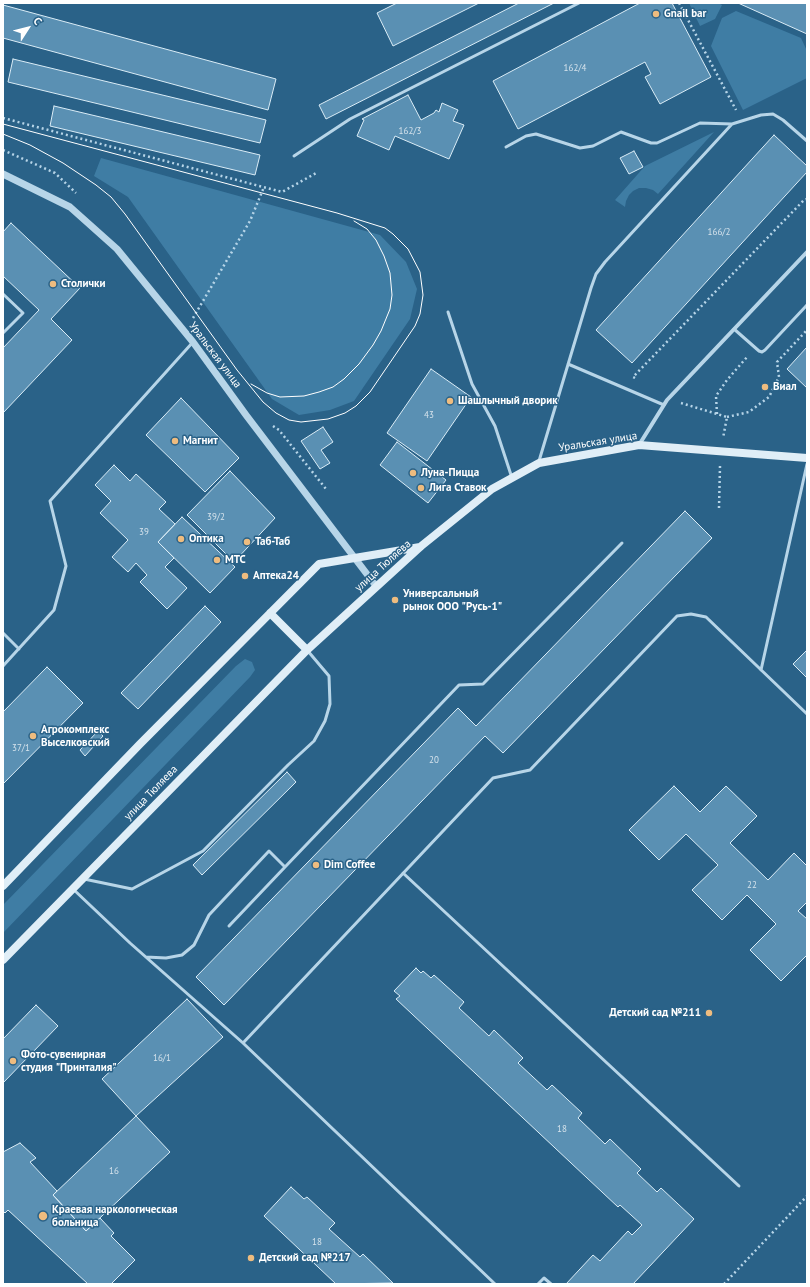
<!DOCTYPE html>
<html>
<head>
<meta charset="utf-8">
<style>
  body { margin:0 }
  #map { position:relative; width:810px; height:1287px; overflow:hidden; background:#2a6288; font-family:"PT Sans",sans-serif }
  canvas { display:block }
  .frame { position:absolute; inset:0; border:4px solid #fff; pointer-events:none }
  .north { position:absolute; left:8px; top:8px; width:40px; height:40px; -webkit-text-stroke:3px #2a6288; paint-order:stroke; rotate:54deg; font-size:11px; font-weight:700; line-height:16px; text-align:center; color:#fff }
  .north::after { content:''; display:block; margin:auto; width:14px; height:18px; background:#fff; clip-path:polygon(50% 0,100% 100%,50% 72%,0 100%) }
</style>
</head>
<body>
<div id="map">
<canvas width="810" height="1287"></canvas>
<div class="frame"></div>
<div class="north">С</div>
</div>
<script>
const c = document.querySelector('canvas').getContext('2d');
c.lineJoin = 'round';
function fill(path, color) { c.fillStyle = color; c.fill(path, 'evenodd'); }
const shape = rows => new Path2D(rows.map(r => 'M' + r).join(''));
function trace(path, color, width, dash) { c.strokeStyle = color; c.lineWidth = width; c.lineCap = dash ? 'butt' : 'round'; c.setLineDash(dash || []); c.stroke(path); }
function write(font, color, halo, rows, align = 'center') {
  c.font = font + ' "PT Sans",sans-serif'; c.lineWidth = 3; c.setLineDash([]); c.textBaseline = 'middle'; c.strokeStyle = halo; c.fillStyle = color; for (const [text, x, y, turn = 0] of rows) {
    c.save(); c.translate(x, y); c.rotate((+turn || 0) * Math.PI / 180); c.textAlign = isNaN(turn) ? turn : align; if (halo) c.strokeText(text, 0, 0); c.fillText(text, 0, 0); c.restore();
  }
}
fill(shape([
  [689,3,718,3,722,5,715,19,700,26],
  [736,11,801,38,807,51,807,78,743,110,711,46,722,18],
  [714,132,658,194,653,190,646,188,639,188,633,191,629,195,626,201,625,207,615,200,645,166],
  [101,158,380,235,406,262,417,289,410,319,354,401,330,410,299,415,272,399,128,197,94,176],
  [245,659,252,662,255,670,250,677,3,933,3,905,236,666]
]), '#3f7da4');
const building = shape([
  [397,3,479,3,393,46,377,13,397,3],
  [519,3,554,3,326,119,319,105,519,3],
  [640,3,672,3,711,77,660,104,645,77,651,74,645,62,518,129,493,81,640,3],
  [738,3,807,3,807,34,738,3],
  [3,5,276,79,268,110,3,38,3,5],
  [13,59,266,120,260,143,8,82,13,59],
  [408,95,421,120,434,113,436,110,439,112,442,103,458,110,453,121,464,125,449,159,395,136,389,150,357,136,364,120,362,119,408,95],
  [54,106,260,155,255,175,50,126,54,106],
  [774,135,807,166,807,172,632,363,596,330,774,135],
  [634,151,643,167,629,174,620,158,634,151],
  [11,223,80,288,51,319,72,340,3,413,3,348,39,310,3,276,3,232,11,223],
  [807,347,807,388,787,369,807,347],
  [431,369,471,397,427,461,387,433,431,369],
  [181,398,239,458,205,492,146,435,181,398],
  [323,427,333,442,321,450,330,463,320,469,301,441,323,427],
  [397,442,446,480,428,503,380,465,397,442],
  [114,465,130,481,136,474,166,502,159,509,175,524,158,542,174,558,165,567,187,588,167,609,140,582,147,575,136,563,128,572,112,557,128,540,100,513,111,501,95,485,114,465],
  [230,471,275,518,234,562,187,515,230,471],
  [685,511,712,538,503,753,485,736,224,1005,196,977,458,708,476,726,685,511],
  [182,517,235,567,210,593,158,542,182,517],
  [205,606,221,622,138,709,121,693,205,606],
  [807,650,807,678,793,664,807,650],
  [47,667,83,703,3,784,3,712,47,667],
  [98,731,103,736,85,756,80,750,98,731],
  [287,772,296,782,202,875,193,865,287,772],
  [674,786,700,812,726,786,757,816,730,843,768,880,794,853,807,866,807,902,798,911,807,919,807,955,781,981,750,950,776,924,747,895,722,920,692,890,718,865,686,834,659,860,629,830,674,786],
  [416,968,421,973,423,971,431,978,434,975,464,1002,459,1008,489,1036,494,1030,523,1058,518,1063,547,1090,552,1085,582,1113,578,1118,605,1144,610,1139,641,1169,637,1173,657,1192,661,1188,694,1219,633,1284,566,1284,593,1255,600,1261,628,1231,632,1235,642,1225,620,1205,618,1207,396,999,400,996,394,991,416,968],
  [187,999,223,1037,136,1116,102,1079,187,999],
  [36,1005,58,1026,3,1083,3,1039,36,1005],
  [136,1116,170,1152,86,1231,53,1195,136,1116],
  [20,1143,36,1158,30,1162,57,1191,53,1195,86,1231,100,1218,114,1233,111,1236,135,1260,111,1284,88,1284,8,1210,5,1213,3,1211,3,1152,20,1143],
  [291,1187,304,1199,307,1197,335,1223,329,1229,360,1257,363,1254,393,1283,336,1284,264,1216,291,1187]
]);
fill(building, '#5a90b3');
trace(building, '#daecf6', 1);
trace(shape([
  [679,3,736,110],
  [3,118,282,192,318,172],
  [3,150,55,173,76,193],
  [193,318,250,221,264,187],
  [635,378,633,377,804,200,807,199],
  [681,403,727,417,723,438],
  [717,414,716,396,727,380,747,357],
  [727,417,749,412,769,397,779,377,777,362,807,330],
  [273,426,279,430,326,489],
  [719,508,720,466],
  [724,1284,807,1196]
]), '#b7d5e8', 2.5, [2, 3]);
trace(shape([
  [506,147,526,136,536,134,580,148,593,146,621,132,651,143,657,143,700,123,732,124],
  [294,156,350,119,579,3],
  [3,294,23,313,3,333],
  [448,312,472,384,495,426,512,478],
  [734,329,759,351,762,352,765,350,807,305],
  [568,364,664,405],
  [539,461,591,288,596,274,605,262,732,124,761,115,773,114,783,120,807,141],
  [3,633,19,649],
  [3,666,54,610,66,566,50,501,193,342],
  [761,670,807,464],
  [403,873,739,1186],
  [84,879,132,889,203,851,288,765,314,741,325,721,330,704,329,676,307,650],
  [73,889,130,943,243,1043,495,1284],
  [229,926,285,867],
  [146,957,166,958,182,955,194,945,209,915,269,851,285,867,459,685,483,684,622,543],
  [243,1043,493,778,530,770,677,616,691,614,706,617,807,714],
  [538,1284,544,1278,551,1284]
]), '#b7d5e8', 3);
trace(shape([
  [639,445,667,400,807,252]
]), '#b7d5e8', 4);
trace(shape([
  [3,174,70,207,117,249,193,342,246,415,376,586]
]), '#b7d5e8', 7);
trace(shape([
  [270,613,307,650],
  [3,886,140,744,319,564,420,547],
  [3,960,307,650,420,547,492,489,539,463,639,445,807,458]
]), '#e0eef7', 8);
trace(shape([
  [3,124,337,213,385,228,393,234,408,249,420,272,423,295,420,314,415,326,370,392,356,406,345,413,328,419,301,422,289,420,276,413,263,402,237,370,125,214,111,197,96,185,63,163,30,145,3,134],
  [251,384,267,393,280,397,304,396,319,392,333,387,344,379,359,364,373,345,381,331,390,309,392,295,390,273,384,256,376,240,367,229,354,221]
]), '#fff', 1);
for (const [x, y, r, color] of [
  [656,14,4,"#eebc7f"],
  [53,284,4,"#eebc7f"],
  [765,387,4,"#eebc7f"],
  [450,401,4,"#eebc7f"],
  [175,441,4,"#eebc7f"],
  [413,473,4,"#eebc7f"],
  [421,488,4,"#eebc7f"],
  [181,539,4,"#eebc7f"],
  [247,542,4,"#eebc7f"],
  [217,560,4,"#eebc7f"],
  [245,576,4,"#eebc7f"],
  [395,600,4,"#eebc7f"],
  [33,736,4,"#eebc7f"],
  [316,865,4,"#eebc7f"],
  [709,1013,4,"#eebc7f"],
  [13,1061,4,"#eebc7f"],
  [43,1216,5,"#eebc7f"],
  [251,1258,4,"#eebc7f"]
]) { const dot = new Path2D(); dot.arc(x, y, r, 0, 2 * Math.PI); c.fillStyle = color; c.fill(dot); trace(dot, '#2a6288', 1.5); }
write('9px', '#d6e3ec', null, [
  ["162/4",575,68],
  ["162/3",410,131],
  ["166/2",719,232],
  ["43",429,415],
  ["39/2",216,517],
  ["39",144,532],
  ["37/1",21,748],
  ["20",434,760],
  ["22",752,885],
  ["16/1",162,1058],
  ["18",562,1129],
  ["16",114,1171],
  ["18",317,1242]
]);
write('bold 11px', '#fff', '#2a6288', [
  ["Gnail bar",664,14],
  ["Столички",61,284],
  ["Виал",773,387],
  ["Шашлычный дворик",458,401],
  ["Магнит",183,441],
  ["Луна-Пицца",421,473],
  ["Лига Ставок",429,488],
  ["Оптика",189,539],
  ["Таб-Таб",255,542],
  ["МТС",225,560],
  ["Аптека24",253,576],
  ["Универсальный",403,594],
  ["рынок ООО \"Русь-1\"",403,607],
  ["Агрокомплекс",41,730],
  ["Выселковский",41,743],
  ["Dim Coffee",324,865],
  ["Детский сад №211",701,1013,"right"],
  ["Фото-сувенирная",21,1055],
  ["студия \"Принталия\"",21,1068],
  ["Краевая наркологическая",52,1210],
  ["больница",52,1223],
  ["Детский сад №217",259,1258]
], 'left');
write('11px', '#fff', '#2a6288', [
  ["Уральская улица",215,355,53],
  ["Уральская улица",598,442,-9],
  ["улица Тюляева",383,566,-42],
  ["улица Тюляева",151,793,-46]
]);
</script>
</body>
</html>
